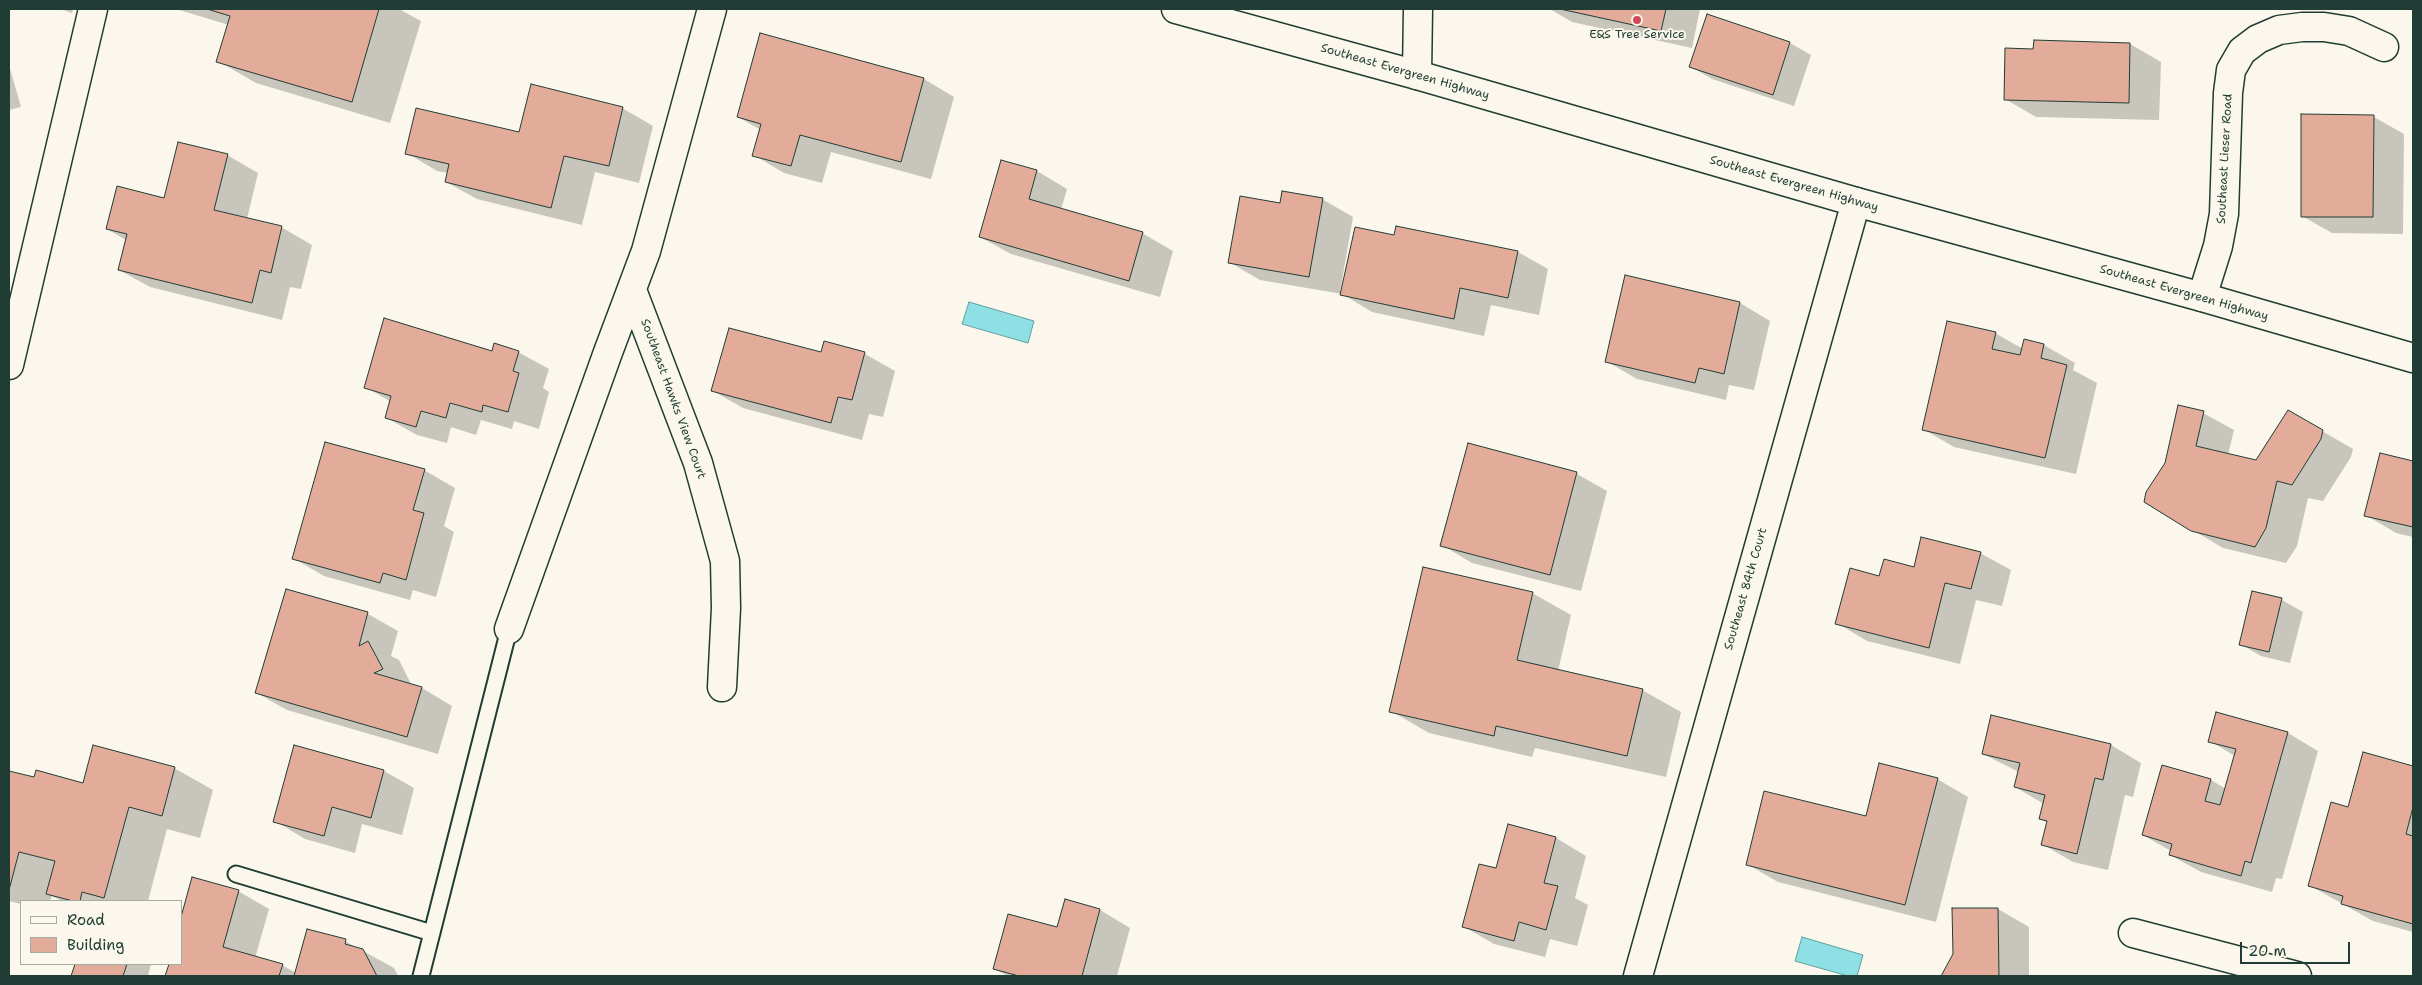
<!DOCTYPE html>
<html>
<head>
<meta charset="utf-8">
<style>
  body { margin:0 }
  #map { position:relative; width:2422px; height:985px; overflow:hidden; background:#fbf7ec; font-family:"Shantell Sans",sans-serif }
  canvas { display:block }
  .frame { position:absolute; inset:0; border:10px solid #1f3d34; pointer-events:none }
  .legend { position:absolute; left:20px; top:900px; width:162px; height:65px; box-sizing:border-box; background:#fbf7ec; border:1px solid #a3ada2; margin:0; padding:6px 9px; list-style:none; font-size:15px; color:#1f3d34 }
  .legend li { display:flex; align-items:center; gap:10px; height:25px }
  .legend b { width:25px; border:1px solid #a3ada2 }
  .scale { position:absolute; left:2240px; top:942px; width:110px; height:22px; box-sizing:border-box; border:2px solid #1f3d34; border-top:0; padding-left:6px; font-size:15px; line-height:18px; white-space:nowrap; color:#1f3d34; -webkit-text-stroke:4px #fbf7ec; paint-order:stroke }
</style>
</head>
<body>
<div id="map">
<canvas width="2422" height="985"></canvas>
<div class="frame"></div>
<ul class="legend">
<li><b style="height:6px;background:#fbf7ec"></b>Road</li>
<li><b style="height:14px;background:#e3ac9a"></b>Building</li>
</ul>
<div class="scale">20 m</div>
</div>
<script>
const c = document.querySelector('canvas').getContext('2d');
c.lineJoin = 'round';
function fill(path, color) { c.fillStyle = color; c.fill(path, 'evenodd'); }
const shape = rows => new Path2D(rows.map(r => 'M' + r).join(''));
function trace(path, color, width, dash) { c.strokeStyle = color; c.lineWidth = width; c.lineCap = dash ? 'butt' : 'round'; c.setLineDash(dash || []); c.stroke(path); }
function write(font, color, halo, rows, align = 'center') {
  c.font = font + ' "Shantell Sans",sans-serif'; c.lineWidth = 4; c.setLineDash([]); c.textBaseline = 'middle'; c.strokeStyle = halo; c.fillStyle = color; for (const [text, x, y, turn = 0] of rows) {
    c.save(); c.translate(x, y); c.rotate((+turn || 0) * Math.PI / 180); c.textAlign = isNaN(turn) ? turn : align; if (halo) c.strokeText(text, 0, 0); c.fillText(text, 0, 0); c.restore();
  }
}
const water = shape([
  [969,302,1034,321,1028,343,962,324,969,302],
  [1802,937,1863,955,1857,976,1848,976,1795,961,1802,937]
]);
fill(water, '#8ee0e5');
trace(water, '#629f9e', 1);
fill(shape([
  [60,9,73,9,72,13],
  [176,9,399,9,421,21,390,123,256,83,218,61,229,25],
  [1550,9,1700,9,1692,48,1572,22],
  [761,35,924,79,954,97,931,179,831,152,822,183,784,173,754,155,761,130,738,117],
  [2035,41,2130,44,2161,62,2159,120,2036,117,2005,99,2035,50],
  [1790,43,1811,55,1794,106,1712,79,1691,67],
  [9,65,21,107,9,110],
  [622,108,653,126,639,183,595,172,582,225,477,199,446,182,448,173,437,171,407,153,520,133],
  [2374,117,2404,134,2403,234,2332,233,2302,216],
  [227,155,258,173,247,219,281,227,312,245,301,289,290,287,282,320,150,287,119,270,126,240,107,229,165,199],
  [1002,161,1037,171,1067,189,1061,210,1142,233,1173,251,1160,297,1011,254,980,237],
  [1322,199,1353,217,1340,292,1342,293,1395,237,1397,227,1518,252,1548,269,1539,315,1491,305,1484,336,1372,312,1342,294,1260,280,1229,262,1281,204],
  [1740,303,1770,321,1754,390,1729,385,1726,400,1637,379,1606,361],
  [1995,333,2023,349,2025,340,2044,345,2075,363,2073,370,2097,383,2076,474,1954,447,1923,429],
  [825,343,865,354,895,371,883,417,869,414,862,440,743,408,713,391,822,354],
  [518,352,549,369,543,388,549,392,539,429,514,421,512,429,481,420,476,435,451,427,447,443,417,435,387,418,391,402,366,387,493,353],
  [2203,413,2234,430,2228,455,2257,462,2322,431,2353,449,2351,457,2323,501,2308,498,2297,546,2286,563,2223,548,2145,502],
  [1469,445,1577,474,1607,491,1581,591,1472,563,1442,545],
  [2380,454,2413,462,2413,537,2396,533,2366,515],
  [424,470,455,488,444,526,454,532,436,597,413,590,410,600,324,576,293,558],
  [1980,553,2011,570,2002,606,1976,600,1960,664,1867,641,1837,623,1880,577],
  [286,590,368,614,398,631,391,656,399,660,412,686,422,688,452,706,438,754,287,710,257,693],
  [1532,593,1571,615,1558,671,1642,690,1681,712,1666,777,1535,748,1532,757,1429,733,1391,711],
  [2253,593,2282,600,2303,612,2290,663,2261,656,2240,644],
  [2288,733,2318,751,2282,879,2276,878,2272,892,2201,872,2170,855,2171,851,2143,835,2211,780,2226,789,2235,756,2210,741],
  [2111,745,2141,763,2133,797,2125,795,2108,870,2073,862,2042,844,2048,823,2041,819,2044,804,2015,787,2019,772,1983,754],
  [2364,753,2413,767,2413,932,2373,921,2309,885,2349,809],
  [174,768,213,790,200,838,167,829,148,901,62,901,52,896,50,901,21,901,21,904,9,901,9,772,35,779,84,784],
  [384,771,414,788,402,835,362,824,355,853,305,839,275,821],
  [1937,779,1968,797,1936,922,1778,882,1747,864,1867,818],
  [1509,825,1556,838,1586,856,1575,898,1588,905,1577,946,1550,939,1545,957,1494,944,1463,926,1496,870],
  [238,891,269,909,255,958,282,965,296,973,345,941,394,968,398,976,166,976,170,964,181,964],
  [1066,901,1100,910,1130,928,1117,976,1008,976,995,969,1058,929],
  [1998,909,2029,927,2029,976,1942,976,1954,954],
  [76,964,151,964,148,976,73,976]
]), '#0003');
const building = shape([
  [207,9,379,9,352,102,216,62,230,16,207,9],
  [1560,9,1666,9,1661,31,1560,9],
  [1707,14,1790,42,1773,95,1689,67,1707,14],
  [760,33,924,78,901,162,800,135,791,166,752,156,761,124,737,117,760,33],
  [2034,40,2130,43,2129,103,2004,100,2005,48,2033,49,2034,40],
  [531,84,623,107,609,166,564,156,551,208,445,182,449,164,405,154,416,108,519,132,531,84],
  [2301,114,2374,115,2373,217,2301,217,2301,114],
  [178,142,228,154,214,210,282,226,271,273,260,270,252,303,118,270,127,234,106,229,117,186,164,198,178,142],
  [1001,160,1037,170,1029,199,1143,232,1129,281,979,237,1001,160],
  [1282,191,1323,198,1309,277,1228,263,1240,196,1280,203,1282,191],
  [1396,226,1518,251,1508,298,1460,288,1454,319,1340,295,1355,227,1394,235,1396,226],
  [1625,275,1740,302,1724,374,1699,368,1695,383,1605,362,1625,275],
  [384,318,492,351,494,343,519,351,513,371,519,373,508,412,483,405,482,412,450,403,446,418,421,411,416,427,385,418,391,396,364,388,384,318],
  [1947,321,1996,332,1992,349,2020,355,2024,339,2044,344,2041,358,2067,365,2045,458,1922,430,1947,321],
  [729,328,821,352,824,341,865,352,852,400,838,397,831,423,711,391,729,328],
  [2178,405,2204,411,2196,446,2256,460,2288,410,2323,430,2321,439,2292,485,2277,481,2266,528,2255,547,2191,531,2144,502,2146,492,2165,463,2178,405],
  [325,442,425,469,413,510,424,513,406,580,383,573,380,583,292,559,325,442],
  [1468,443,1577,472,1550,575,1440,546,1468,443],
  [2380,453,2413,461,2413,527,2364,516,2380,453],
  [1921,537,1981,552,1971,589,1945,583,1929,648,1835,624,1850,568,1879,576,1884,559,1914,567,1921,537],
  [1423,567,1533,592,1517,660,1643,689,1627,756,1496,726,1494,736,1389,712,1423,567],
  [286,589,368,612,359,646,368,641,383,669,374,673,422,687,407,737,255,693,286,589],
  [2252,591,2282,598,2269,652,2239,645,2252,591],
  [2216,712,2288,732,2251,863,2245,861,2241,876,2169,855,2172,844,2142,835,2162,765,2211,779,2205,801,2220,805,2236,749,2208,742,2216,712],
  [1991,715,2111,744,2103,780,2095,778,2077,854,2041,845,2047,821,2039,819,2045,795,2014,787,2020,763,1982,754,1991,715],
  [93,745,175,767,162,816,129,807,104,898,82,892,80,901,73,901,46,894,55,861,19,852,9,890,9,771,34,777,36,770,83,783,93,745],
  [294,745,384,770,371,818,332,807,324,836,273,822,294,745],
  [2363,752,2413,766,2413,807,2406,834,2413,836,2413,924,2341,904,2343,896,2308,886,2331,802,2348,807,2363,752],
  [1879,763,1938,778,1905,905,1746,865,1764,791,1866,816,1879,763],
  [1508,824,1556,837,1544,883,1558,886,1546,930,1519,922,1514,941,1462,927,1479,864,1496,868,1508,824],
  [192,877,239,890,223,947,283,964,279,976,165,976,169,964,181,964,181,917,192,877],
  [1065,899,1100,909,1082,976,1019,976,993,969,1008,914,1057,927,1065,899],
  [1952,908,1998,908,1999,976,1941,976,1953,954,1952,908],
  [307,929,346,939,345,944,363,949,377,976,294,976,307,929],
  [75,964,127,964,123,976,71,976,75,964]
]);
fill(building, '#e3ac9a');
trace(building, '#1f3d34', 1);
const lane = shape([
  [236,874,432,933],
  [421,976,509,629]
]);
const street = shape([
  [1417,75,1418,9],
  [632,290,698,463,725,561,726,608,722,687],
  [2202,297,2218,246,2224,214,2228,93,2231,70,2242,51,2258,39,2279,30,2302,27,2324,27,2349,31,2384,47],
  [9,365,93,9],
  [509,629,607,355,646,251,712,9],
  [2133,933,2297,976],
  [1638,976,1856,202]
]);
const secondary = shape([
  [1176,9,1417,75,1856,202,2202,297,2413,358]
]);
trace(lane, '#1f3d34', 19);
trace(street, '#1f3d34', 31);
trace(secondary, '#1f3d34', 31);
trace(lane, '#fbf7ec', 15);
trace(street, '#fbf7ec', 28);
trace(secondary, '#fbf7ec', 28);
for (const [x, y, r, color] of [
  [1637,20,5,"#d1495b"]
]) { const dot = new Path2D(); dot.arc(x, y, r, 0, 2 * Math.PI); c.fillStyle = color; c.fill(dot); trace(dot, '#fbf7ec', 2); }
write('12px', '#1f3d34', '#fbf7ec', [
  ["E&S Tree Service",1637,35]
]);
write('12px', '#1f3d34', '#fbf7ec', [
  ["Southeast Evergreen Highway",1405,72,16],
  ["Southeast Lieser Road",2225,159,-87],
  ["Southeast Evergreen Highway",1794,184,16],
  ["Southeast Evergreen Highway",2184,293,16],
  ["Southeast Hawks View Court",673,399,70],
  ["Southeast 84th Court",1746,589,-74]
]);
</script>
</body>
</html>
